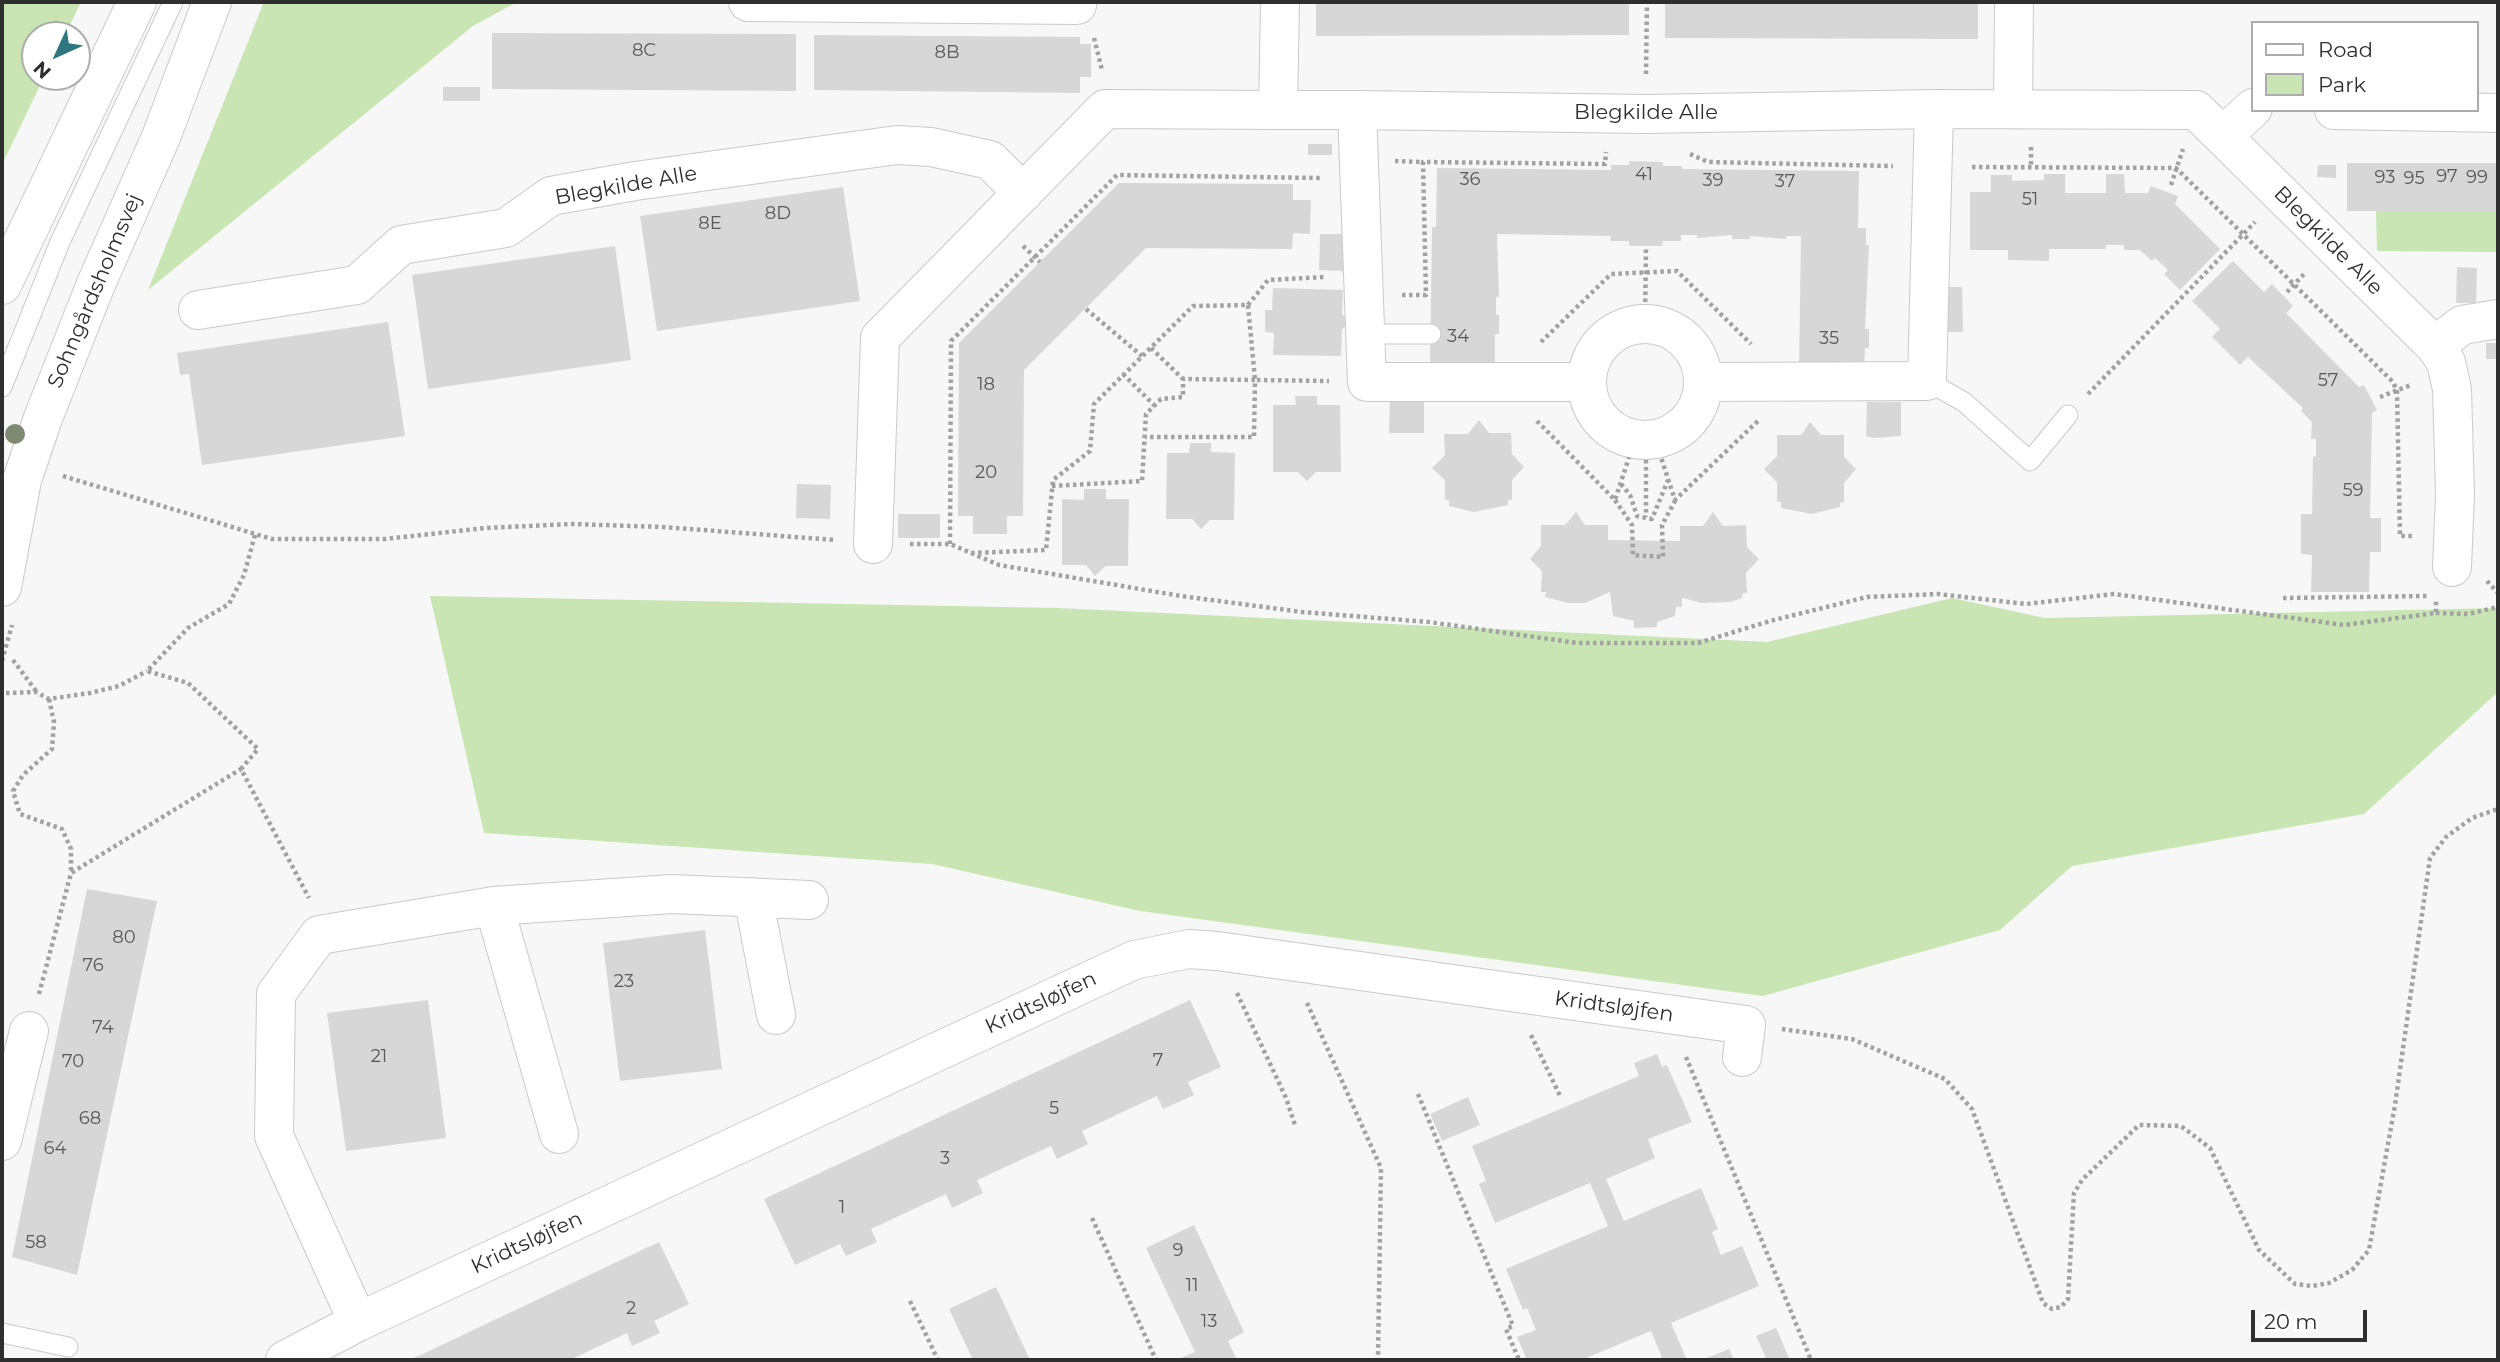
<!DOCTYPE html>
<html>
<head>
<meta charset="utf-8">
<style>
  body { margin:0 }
  #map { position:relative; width:2500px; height:1362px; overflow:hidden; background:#f7f7f8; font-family:Montserrat,sans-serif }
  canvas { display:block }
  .frame { position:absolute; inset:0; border:4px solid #2f2f30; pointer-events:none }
  .legend { position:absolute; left:2251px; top:21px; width:228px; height:91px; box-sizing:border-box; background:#fff; border:2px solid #acacac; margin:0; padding:9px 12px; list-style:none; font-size:21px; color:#2f2f30 }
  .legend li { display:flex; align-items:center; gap:14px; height:35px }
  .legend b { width:35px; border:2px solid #acacac }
  .north { position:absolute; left:21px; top:21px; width:70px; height:70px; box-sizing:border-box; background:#fff; border:2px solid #acacac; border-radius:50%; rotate:225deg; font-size:19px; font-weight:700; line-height:28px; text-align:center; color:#2f2f30 }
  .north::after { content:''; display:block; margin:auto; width:24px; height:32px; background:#2e7680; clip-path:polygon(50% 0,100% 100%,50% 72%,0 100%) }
  .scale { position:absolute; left:2251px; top:1310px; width:116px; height:32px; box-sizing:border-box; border:4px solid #2f2f30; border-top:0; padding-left:9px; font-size:21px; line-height:24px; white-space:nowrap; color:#2f2f30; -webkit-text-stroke:5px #fff; paint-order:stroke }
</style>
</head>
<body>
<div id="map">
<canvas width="2500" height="1362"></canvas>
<div class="frame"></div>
<ul class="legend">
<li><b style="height:9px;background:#fff"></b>Road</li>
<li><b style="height:19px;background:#c9e5b3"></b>Park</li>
</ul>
<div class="north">N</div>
<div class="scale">20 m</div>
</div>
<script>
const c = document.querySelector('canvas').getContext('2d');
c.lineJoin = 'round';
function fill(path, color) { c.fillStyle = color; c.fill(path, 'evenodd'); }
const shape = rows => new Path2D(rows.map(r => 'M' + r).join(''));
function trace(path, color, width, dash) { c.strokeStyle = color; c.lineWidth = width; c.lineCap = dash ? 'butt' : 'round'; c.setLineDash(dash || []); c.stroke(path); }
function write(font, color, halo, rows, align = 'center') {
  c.font = font + ' Montserrat,sans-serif'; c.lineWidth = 5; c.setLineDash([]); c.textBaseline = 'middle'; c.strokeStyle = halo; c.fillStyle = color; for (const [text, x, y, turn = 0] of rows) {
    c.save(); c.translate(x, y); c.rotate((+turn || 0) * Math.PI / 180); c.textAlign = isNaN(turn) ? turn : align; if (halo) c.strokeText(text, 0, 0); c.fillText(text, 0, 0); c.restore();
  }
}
fill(shape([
  [2,2,81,2,65,35,35,35,35,77,44,77,2,165],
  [264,2,517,2,473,26,148,290],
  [2376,211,2498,211,2498,252,2377,251],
  [430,596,1058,608,1767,642,1952,598,2045,618,2498,608,2498,692,2364,814,2072,866,2000,930,1763,996,1140,911,932,864,484,833]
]), '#c9e5b3');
fill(shape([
  [1316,2,1629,2,1629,35,1316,36],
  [1665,2,1978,2,1978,39,1665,38],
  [492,33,796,34,796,91,492,89],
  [814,35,1080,37,1080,44,1091,44,1091,77,1080,77,1080,93,814,90],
  [443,87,480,87,480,101,443,101],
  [1308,144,1332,144,1332,155,1308,155],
  [1629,161,1663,162,1663,166,1682,166,1682,169,1859,171,1858,228,1866,228,1866,245,1869,245,1865,329,1869,329,1869,348,1865,348,1864,369,1799,368,1801,236,1786,236,1786,239,1750,236,1750,239,1732,239,1732,235,1697,238,1697,235,1681,235,1681,241,1663,241,1662,246,1629,246,1629,241,1610,241,1611,236,1497,234,1499,297,1496,297,1496,315,1499,315,1499,334,1495,334,1495,367,1430,366,1432,227,1436,227,1437,168,1611,170,1611,165,1629,165],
  [2347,163,2498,163,2498,211,2347,211],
  [2318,165,2336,165,2336,178,2317,177],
  [2044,174,2065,174,2065,193,2106,193,2106,174,2124,174,2125,193,2148,193,2151,186,2178,196,2175,204,2220,249,2180,290,2164,274,2168,270,2155,258,2152,261,2140,250,2124,250,2124,245,2106,245,2106,249,2049,249,2049,261,2008,260,2008,250,1970,250,1970,192,1991,192,1991,175,2012,175,2012,181,2044,180],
  [1119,183,1293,184,1293,200,1311,200,1310,234,1293,233,1292,249,1146,248,1024,370,1023,516,1007,516,1007,534,973,534,973,516,958,516,959,343],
  [843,187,860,301,657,331,640,216],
  [1320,234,1344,234,1343,271,1319,270],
  [615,246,631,360,428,389,412,275],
  [2233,261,2264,292,2272,284,2293,306,2286,313,2359,387,2364,385,2377,410,2372,413,2370,518,2381,518,2381,552,2370,552,2369,592,2311,592,2312,555,2301,554,2301,514,2312,514,2313,456,2316,457,2316,439,2311,439,2312,422,2301,411,2303,408,2248,357,2240,365,2212,337,2220,329,2192,301],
  [2457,267,2477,268,2476,303,2456,303],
  [1941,287,1962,287,1963,332,1942,332],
  [1273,288,1343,290,1342,314,1351,322,1342,329,1341,356,1273,355,1274,333,1265,332,1265,310,1272,310],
  [388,322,405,436,202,465,189,374,180,375,177,353],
  [2486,343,2498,343,2498,359,2486,359],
  [1295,396,1317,396,1317,405,1340,405,1341,472,1316,472,1307,481,1298,472,1273,472,1273,405,1296,405],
  [1390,399,1424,400,1424,433,1389,433],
  [1867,402,1901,402,1901,436,1873,438,1866,436],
  [1479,420,1489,433,1511,433,1512,454,1524,467,1512,480,1512,500,1508,500,1508,505,1474,512,1449,506,1449,500,1445,500,1445,480,1432,468,1445,455,1444,434,1468,434],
  [1810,422,1821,435,1844,435,1844,457,1856,469,1844,483,1844,502,1840,503,1840,507,1812,514,1781,508,1781,502,1777,502,1777,482,1764,469,1777,456,1777,435,1801,435],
  [1190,443,1211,443,1211,452,1235,453,1234,520,1210,520,1201,529,1192,519,1166,519,1167,453,1189,453],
  [797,484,831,485,830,519,796,518],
  [1084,489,1106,489,1106,499,1129,499,1128,566,1105,566,1095,576,1086,565,1062,565,1062,499,1084,500],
  [1576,512,1585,525,1608,525,1608,540,1680,541,1680,526,1703,526,1713,512,1723,526,1746,525,1747,547,1759,559,1746,573,1747,593,1743,593,1742,598,1730,602,1702,603,1682,598,1682,607,1676,607,1675,616,1657,622,1657,627,1634,628,1634,621,1613,616,1610,592,1585,603,1568,603,1545,597,1546,592,1541,592,1542,571,1530,559,1541,546,1541,525,1565,525],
  [898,514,940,514,940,538,898,538],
  [87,889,157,901,77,1275,12,1257],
  [705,930,722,1069,620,1081,603,943],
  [428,1000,446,1138,346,1151,327,1013],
  [1190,1000,1221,1067,1188,1082,1194,1095,1163,1109,1157,1096,1082,1131,1088,1144,1057,1159,1051,1146,977,1180,983,1193,952,1208,946,1194,871,1229,877,1242,846,1256,840,1244,795,1265,764,1199],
  [1657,1054,1662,1067,1667,1065,1692,1122,1648,1139,1655,1158,1606,1179,1624,1221,1701,1188,1718,1229,1712,1232,1721,1255,1742,1246,1759,1286,1671,1323,1687,1360,1663,1360,1651,1331,1581,1360,1527,1360,1517,1337,1536,1330,1527,1308,1523,1310,1506,1269,1608,1226,1590,1183,1495,1223,1479,1184,1486,1181,1472,1146,1639,1076,1634,1063],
  [1468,1097,1480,1125,1442,1141,1430,1114],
  [1194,1225,1244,1332,1228,1341,1237,1360,1176,1360,1195,1352,1146,1248],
  [659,1242,689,1304,654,1321,660,1333,632,1346,627,1333,570,1360,410,1360],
  [996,1287,1030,1360,973,1360,949,1309],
  [1776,1328,1790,1360,1767,1360,1756,1336],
  [1729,1349,1734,1360,1702,1360]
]), '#d7d7d8');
const service = shape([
  [1365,334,1431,334],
  [1927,381,1964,402,2030,461,2068,415],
  [2,387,60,242,173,2],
  [2,1333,68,1347]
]);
const minor = shape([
  [748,2,1077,5],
  [2013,109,2014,2],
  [1278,110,1357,110,1367,382,1586,382],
  [1357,110,1646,114,1934,109],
  [2334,110,2498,113],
  [2223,136,2253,108],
  [198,310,357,285,401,245,506,228,551,196,635,181,897,145,931,147,990,160,1023,193],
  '1587 382a58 58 0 1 1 116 0a58 58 0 1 1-116 0Z',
  [2435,346,2446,362,2452,389,2455,494,2452,567],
  [1703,382,1927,381,1934,109,2196,110,2435,346,2462,325,2498,319],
  [873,544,880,338,1105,109,1278,110,1280,2],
  [753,897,776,1015],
  [494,906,559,1134],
  [2,1141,29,1031],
  [358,1322,274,1136,276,994,319,935,494,906,672,894,809,900],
  [285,1360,358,1322,1134,960,1189,949,1217,951,1746,1025,1742,1057]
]);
const tertiary = shape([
  [2,285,137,2],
  [2,587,22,480,43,418,96,284,161,137,212,2]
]);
trace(service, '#c9c9ca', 21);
trace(minor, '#c9c9ca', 40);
trace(tertiary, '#c9c9ca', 40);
trace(shape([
  [1094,38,1102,70],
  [1646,74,1647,2],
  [2031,147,2031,167],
  [1690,154,1708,162,1893,166],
  [1395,161,1423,162],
  [1972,167,2176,168,2393,382,2397,391,2400,536,2414,536],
  [2171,185,2183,149],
  [1023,246,1040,262],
  [2287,292,2306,272],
  [1402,295,1426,295,1423,162,1605,164,1606,152],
  [1248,305,1268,280,1324,277],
  [1086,309,1142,356],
  [1645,323,1646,246],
  [1541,342,1611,274,1677,271,1751,344],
  [1151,348,1183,379],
  [1123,374,1155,406],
  [2088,394,2255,222],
  [2380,397,2411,385],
  [1537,421,1615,500,1635,439],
  [1646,439,1646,517],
  [1655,439,1675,500,1759,420],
  [63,476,272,539,385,539,485,528,572,524,663,527,835,540],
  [1621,484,1630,495,1637,516,1652,519,1668,480],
  [1052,486,1142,481,1146,414,1161,399,1183,397,1183,379,1255,380,1254,437,1145,437],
  [1615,500,1632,525,1633,555,1663,557,1662,525,1675,501],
  [255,535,244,575,229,604,188,628,147,671,188,683,258,749,241,769,309,898],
  [910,544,950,544,971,553,1046,550,1053,480,1090,451,1094,404,1193,306,1248,305,1255,380,1329,381],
  [950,544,951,341,1117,175,1320,178],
  [971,553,999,565,1181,596,1302,612,1429,622,1577,643,1698,643,1770,621,1867,597,1938,594,2026,604,2114,594,2344,625,2436,613,2436,600],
  [2487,581,2498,593],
  [2283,598,2428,596],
  [2436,613,2468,614,2498,607],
  [13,660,36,691],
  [2,661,12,625],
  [6,693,36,692,49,699,90,693,119,686,147,671],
  [49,699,54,722,52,749,23,775,13,791,20,814,62,829,71,849,71,873],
  [1237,993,1286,1098,1295,1125],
  [39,994,71,873,241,769],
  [1307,1003,1381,1168,1378,1360],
  [1782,1029,1852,1039,1945,1079,1972,1109,2043,1303,2052,1309,2061,1307,2068,1299,2074,1193,2082,1180,2139,1125,2181,1126,2210,1148,2259,1250,2295,1284,2312,1286,2329,1283,2352,1270,2369,1250,2395,1105,2430,858,2446,837,2472,818,2498,809],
  [1531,1035,1561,1098],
  [1686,1057,1811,1360],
  [1418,1094,1513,1326,1506,1329,1519,1360],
  [1092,1218,1156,1360],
  [910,1301,938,1360]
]), '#a2a2a3', 4.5, [3.5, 3.5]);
trace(service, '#fff', 19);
trace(minor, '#fff', 38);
trace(tertiary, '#fff', 38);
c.fillStyle = '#7f8a73';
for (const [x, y] of [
  [15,434]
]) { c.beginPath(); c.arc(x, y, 10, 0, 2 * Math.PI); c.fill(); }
write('18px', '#59595a', null, [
  ["8C",644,51],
  ["8B",947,53],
  ["41",1644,175],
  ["97",2447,177],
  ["93",2385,178],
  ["99",2477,178],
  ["95",2414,179],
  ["36",1470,180],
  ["39",1713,181],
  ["37",1785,182],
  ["51",2030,200],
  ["8D",778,214],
  ["8E",710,224],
  ["34",1458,337],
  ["35",1829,339],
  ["57",2328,381],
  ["18",986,385],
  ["20",986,473],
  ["59",2353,491],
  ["80",124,938],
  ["76",93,966],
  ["23",624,982],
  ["74",103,1028],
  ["21",379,1057],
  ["7",1158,1061],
  ["70",73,1062],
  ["5",1054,1109],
  ["68",90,1119],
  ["64",55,1149],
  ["3",945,1159],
  ["1",842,1208],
  ["58",36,1243],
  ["9",1178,1251],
  ["11",1192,1286],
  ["2",631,1309],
  ["13",1209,1322]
]);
write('21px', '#2f2f30', '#fff', [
  ["Blegkilde Alle",1646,113],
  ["Blegkilde Alle",626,186,-10],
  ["Blegkilde Alle",2328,241,45],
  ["Sohngårdsholmsvej",95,291,-67],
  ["Kridtsløjfen",1041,1003,-25],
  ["Kridtsløjfen",1614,1007,8],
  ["Kridtsløjfen",527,1243,-25]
]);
</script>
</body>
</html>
